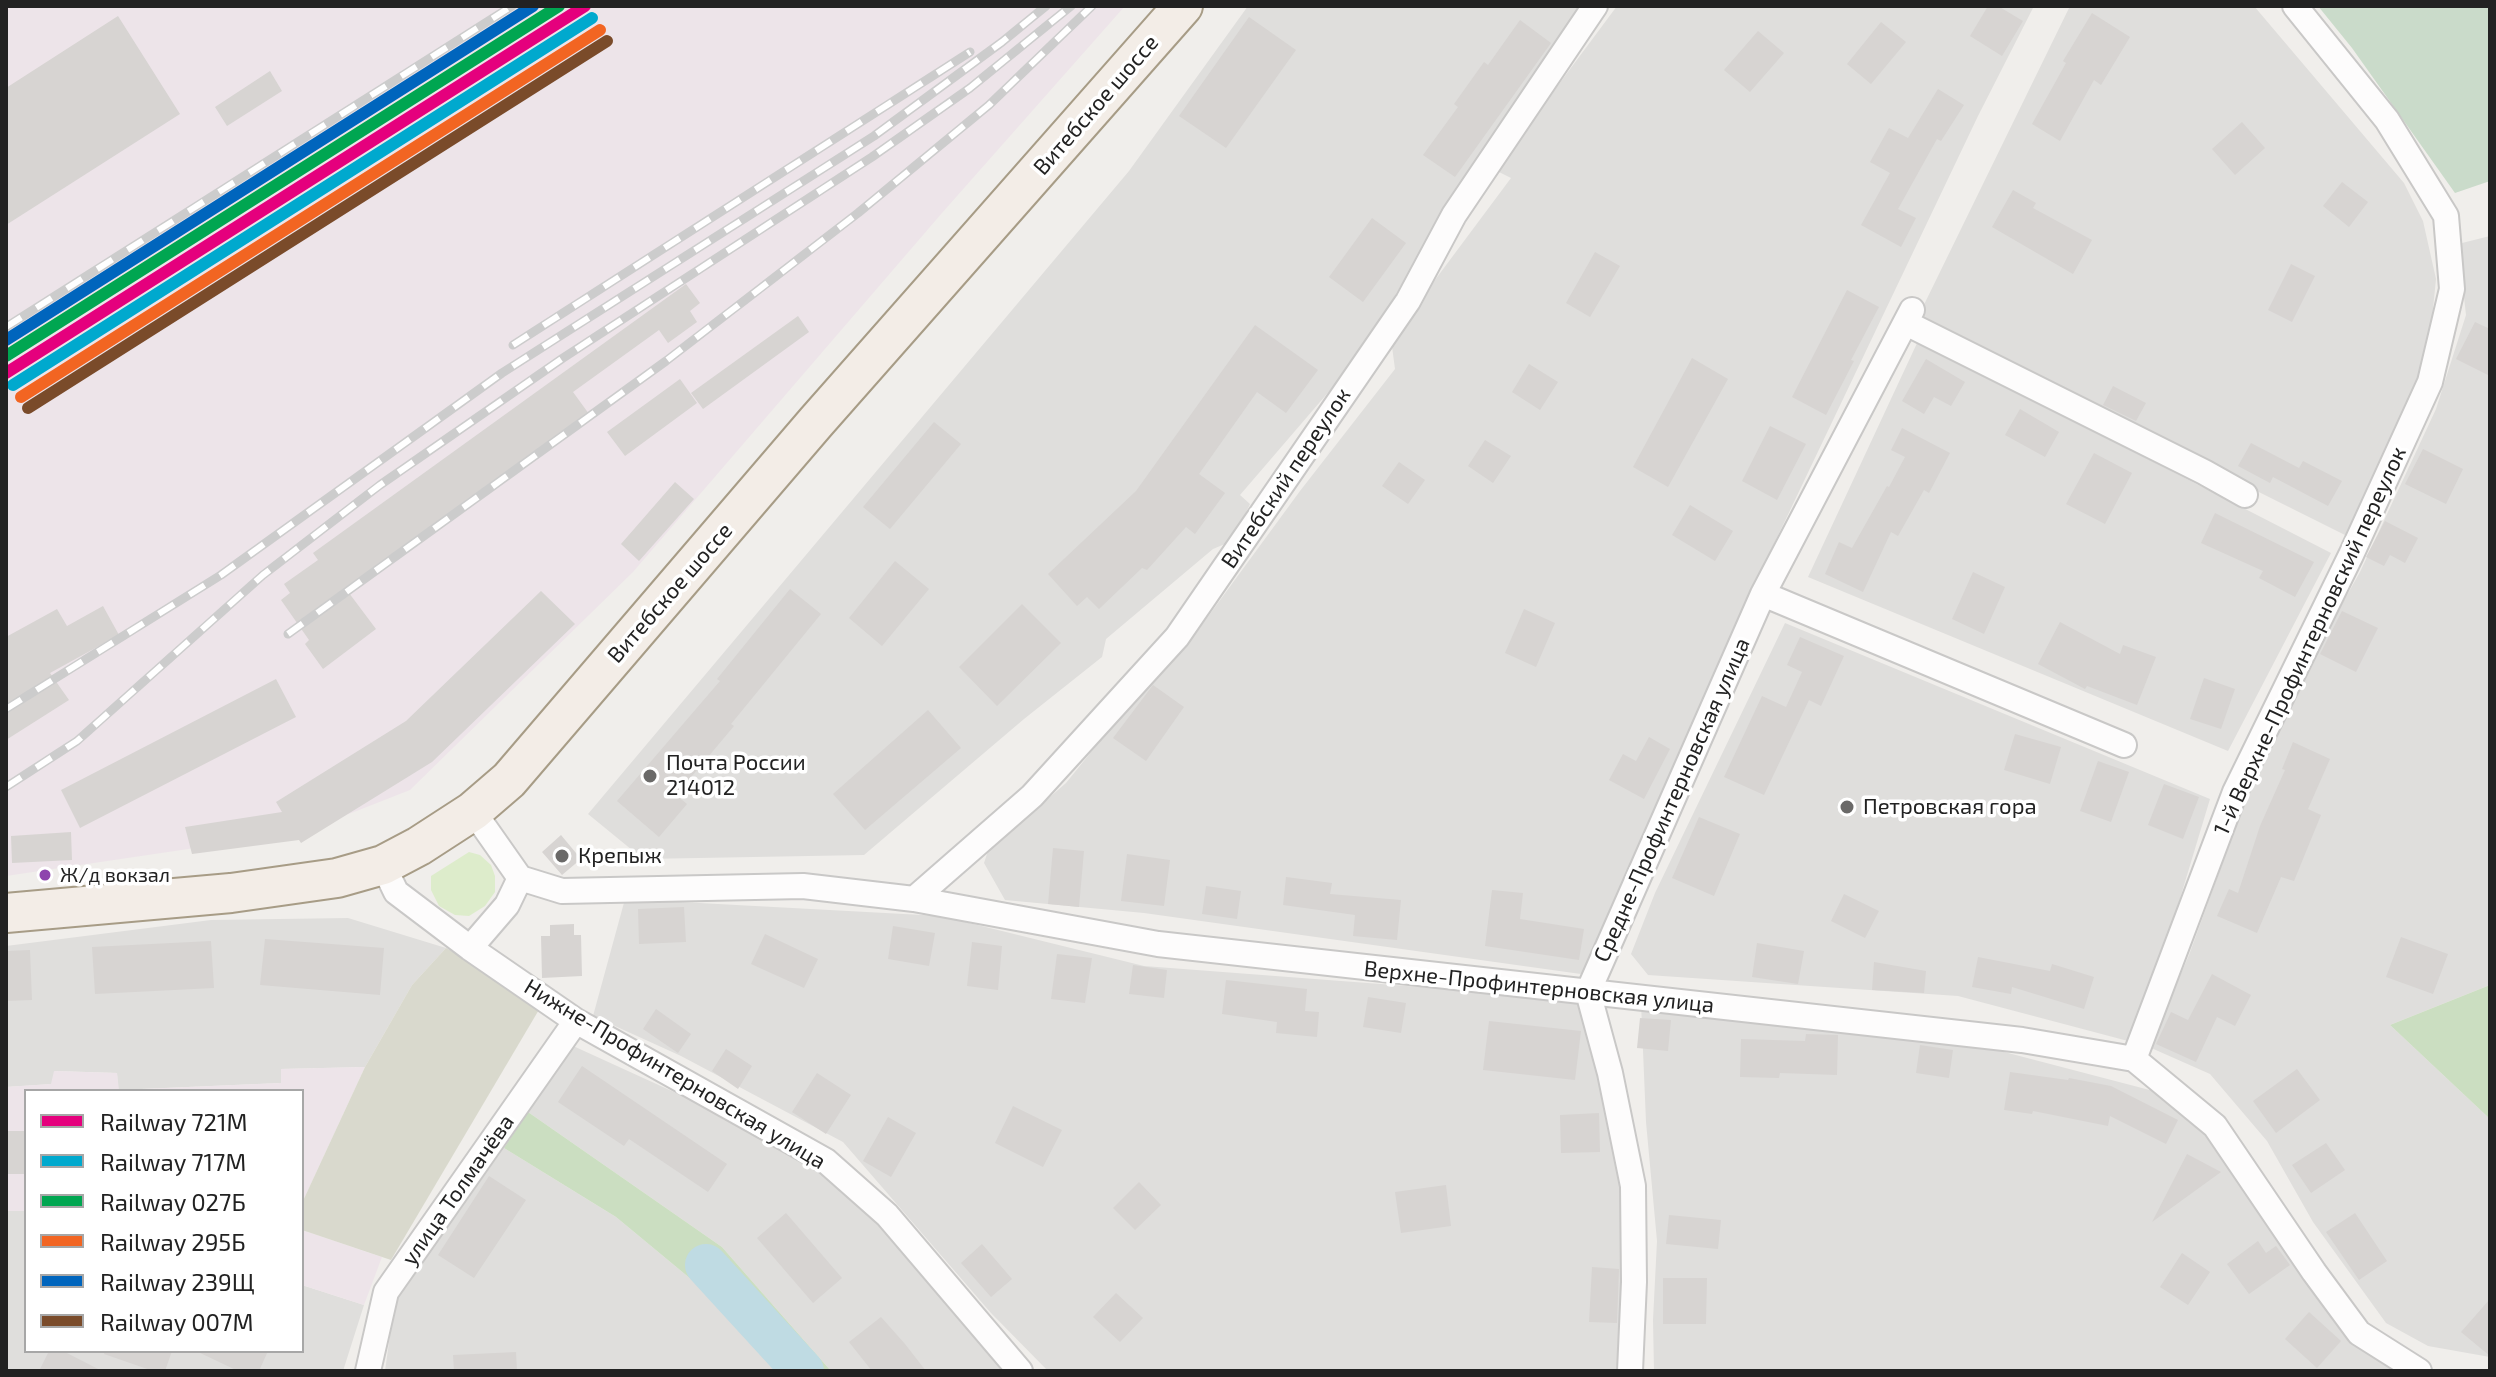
<!DOCTYPE html>
<html>
<head>
<meta charset="utf-8">
<style>
  body { margin:0 }
  #map { position:relative; width:2496px; height:1377px; overflow:hidden; background:#f0eeeb; font-family:"Exo 2",sans-serif }
  canvas { display:block }
  .frame { position:absolute; inset:0; border:8px solid #222; pointer-events:none }
  .legend { position:absolute; left:24px; top:1089px; width:280px; height:264px; box-sizing:border-box; background:#fff; border:2px solid #a7a7a7; margin:0; padding:10px 14px; list-style:none; font-size:24px; color:#222 }
  .legend li { display:flex; align-items:center; gap:16px; height:40px }
  .legend b { width:40px; border:2px solid #a7a7a7 }
</style>
</head>
<body>
<div id="map">
<canvas width="2496" height="1377"></canvas>
<div class="frame"></div>
<ul class="legend">
<li><b style="height:10px;background:#e5007d"></b>Railway 721М</li>
<li><b style="height:10px;background:#00a9ce"></b>Railway 717М</li>
<li><b style="height:10px;background:#00a651"></b>Railway 027Б</li>
<li><b style="height:10px;background:#f26522"></b>Railway 295Б</li>
<li><b style="height:10px;background:#0065bd"></b>Railway 239Щ</li>
<li><b style="height:10px;background:#7a4b2a"></b>Railway 007М</li>
</ul>
</div>
<script>
const c = document.querySelector('canvas').getContext('2d');
c.lineJoin = 'round';
function fill(path, color) { c.fillStyle = color; c.fill(path, 'evenodd'); }
const shape = rows => new Path2D(rows.map(r => 'M' + r).join(''));
function trace(path, color, width, dash) { c.strokeStyle = color; c.lineWidth = width; c.lineCap = dash ? 'butt' : 'round'; c.setLineDash(dash || []); c.stroke(path); }
function write(font, color, halo, rows, align = 'center') {
  c.font = font + ' "Exo 2",sans-serif'; c.lineWidth = 7; c.setLineDash([]); c.textBaseline = 'middle'; c.strokeStyle = halo; c.fillStyle = color; for (const [text, x, y, turn = 0] of rows) {
    c.save(); c.translate(x, y); c.rotate((+turn || 0) * Math.PI / 180); c.textAlign = isNaN(turn) ? turn : align; if (halo) c.strokeText(text, 0, 0); c.fillText(text, 0, 0); c.restore();
  }
}
fill(shape([
  [1248,6,1590,6,1448,208,1356,360,1240,495,1250,504,1232,541,1213,549,1106,639,1102,657,1024,719,864,855,643,859,588,814,1129,171],
  [1617,6,2034,6,1978,116,1762,569,1588,975,1144,913,1005,900,984,863,988,851,1066,783,1185,636,1193,637,1300,491,1395,369,1391,339,1511,178,1495,170],
  [2070,6,2254,6,2404,183,2423,221,2436,279,2429,349,2398,448,2349,537,1916,321],
  [2490,236,2490,985,2390,1025,2490,1119,2490,1357,2428,1346,2386,1323,2313,1222,2267,1141,2210,1074,2149,1047,2189,955,2270,732,2360,572,2436,409,2466,315,2458,244],
  [1918,341,2331,553,2228,751,1808,577],
  [1785,623,2210,799,2172,925,2128,1041,1958,996,1648,975,1631,954,1655,893],
  [625,899,941,916,1144,966,1604,1001,1609,1098,1624,1196,1631,1371,1048,1371,991,1313,843,1142,681,1056,593,1016],
  [348,918,446,948,412,985,365,1067,281,1069,281,1083,118,1090,117,1073,55,1071,52,1084,6,1087,6,946,211,920],
  [1641,1003,1924,1031,2184,1099,2352,1336,2433,1371,1654,1371,1653,1320,1657,1241,1646,1122],
  [571,1045,698,1103,833,1170,1007,1371,831,1371,722,1247,528,1112],
  [504,1148,616,1217,727,1309,783,1371,385,1371,395,1299],
  [6,1211,26,1211,26,1351,302,1351,302,1285,364,1305,343,1371,6,1371]
]), '#dfdedc');
fill(shape([
  [6,6,1125,6,942,213,633,572,410,790,303,832,6,876],
  [365,1067,302,1203,302,1091,26,1091,26,1211,6,1211,6,1087,51,1084,54,1071,117,1073,119,1090,281,1083,281,1069],
  [302,1230,382,1257,364,1305,302,1285]
]), '#ede4e9');
fill(shape([
  [446,948,537,999,540,1008,391,1260,302,1230,302,1203,365,1067,412,985]
]), '#d9d9cd');
fill(shape([
  [469,852,480,855,491,865,495,876,495,892,485,906,469,916,455,915,439,906,431,890,431,876]
]), '#ddeccb');
fill(shape([
  [2490,985,2490,1119,2390,1025],
  [528,1112,722,1247,831,1371,783,1371,727,1309,616,1217,504,1148]
]), '#cbdec1');
fill(shape([
  [2318,6,2490,6,2490,181,2455,193,2352,48]
]), '#cadbca');
trace(shape([
  [706,1265,803,1371]
]), '#bfdbe3', 42);
fill(shape([
  [1988,6,1998,6,2023,21,2002,56,1970,36],
  [2092,13,2130,37,2101,85,2094,80,2060,141,2032,124,2066,63,2063,61],
  [118,16,180,114,6,225,6,88],
  [1249,17,1296,50,1226,148,1179,116],
  [1520,20,1551,43,1455,177,1423,155,1458,107,1454,104,1484,62,1488,65],
  [1881,22,1906,42,1871,84,1847,64],
  [1758,31,1784,53,1750,92,1724,70],
  [270,71,282,91,227,126,215,107],
  [1938,89,1964,105,1941,141,1937,139,1898,209,1916,218,1901,247,1861,225,1890,173,1870,162,1889,128,1908,138],
  [2242,122,2265,148,2235,175,2212,149],
  [2342,182,2368,202,2349,227,2323,206],
  [2013,190,2036,203,2033,208,2092,240,2073,274,1992,227],
  [1372,218,1406,243,1363,302,1329,277],
  [1595,252,1620,266,1590,317,1566,303],
  [2291,264,2315,276,2292,322,2268,310],
  [686,284,700,303,690,311,697,322,668,343,659,330,573,392,589,414,346,589,376,629,323,669,305,644,309,640,281,600,290,593,284,584,318,560,313,553],
  [1847,290,1879,307,1851,360,1854,361,1826,415,1792,397],
  [798,316,809,332,703,409,691,393],
  [2475,322,2490,329,2490,376,2456,359],
  [1255,325,1318,370,1286,413,1257,392,1199,474,1225,493,1195,534,1186,527,1147,570,1142,568,1099,609,1087,597,1077,606,1048,574,1136,491],
  [1692,358,1728,379,1668,487,1633,467],
  [1926,359,1965,382,1951,406,1934,397,1924,414,1902,401],
  [1529,364,1558,382,1540,410,1512,392],
  [680,379,697,403,625,456,607,432],
  [2113,386,2146,403,2136,421,2103,405],
  [2020,409,2059,432,2045,457,2005,435],
  [934,422,961,444,890,529,863,507],
  [1770,426,1806,444,1777,500,1742,481],
  [1902,428,1950,453,1929,493,1924,490,1898,536,1891,532,1863,592,1825,574,1839,542,1852,548,1887,486,1889,487,1905,457,1891,450],
  [1485,440,1511,456,1493,483,1468,466],
  [2251,443,2299,468,2303,461,2342,481,2328,506,2273,477,2270,483,2238,466],
  [2423,449,2463,469,2446,504,2405,484],
  [2094,453,2132,473,2105,524,2066,504],
  [1399,462,1425,480,1408,504,1382,486],
  [675,482,694,499,639,561,621,544],
  [1690,505,1733,531,1715,561,1672,535],
  [2215,513,2314,562,2295,597,2259,578,2263,571,2201,543],
  [2385,521,2418,538,2405,563,2390,555,2384,566,2366,557],
  [895,561,929,589,882,646,849,618],
  [1973,572,2005,587,1984,634,1952,619],
  [790,589,821,614,731,724,734,726,676,795,687,804,659,837,617,801,720,681,717,679],
  [541,591,575,624,432,762,301,843,299,840,192,854,185,827,282,812,276,802,406,721],
  [1022,604,1061,643,997,706,959,667],
  [103,606,119,635,50,673,69,700,6,740,6,637,57,609,67,626],
  [1524,609,1555,623,1536,667,1505,653],
  [2342,611,2378,628,2356,672,2320,654],
  [2060,622,2120,654,2123,645,2156,657,2137,705,2087,686,2085,689,2038,664],
  [1800,637,1844,656,1821,706,1809,700,1764,795,1724,777,1762,696,1786,707,1802,672,1787,665],
  [2204,678,2235,689,2221,729,2190,719],
  [276,679,296,717,80,828,61,790],
  [1153,685,1184,707,1146,761,1113,738],
  [928,710,961,748,865,830,833,794],
  [2015,734,2061,747,2050,784,2004,770],
  [1649,737,1670,749,1644,799,1609,780,1623,754,1636,761],
  [2293,742,2330,759,2308,809,2321,815,2294,881,2281,877,2257,933,2217,916,2229,889,2238,893,2260,826,2285,770,2282,769],
  [2098,761,2129,772,2111,822,2080,811],
  [2164,784,2199,797,2183,839,2148,825],
  [1699,817,1740,834,1714,896,1672,878],
  [71,832,72,860,12,863,11,836],
  [561,835,581,859,562,875,542,852],
  [1053,848,1084,851,1079,907,1048,904],
  [1127,854,1170,860,1164,906,1121,901],
  [1286,877,1332,883,1330,894,1401,900,1397,940,1353,936,1355,915,1283,905],
  [1206,886,1241,891,1237,919,1202,914],
  [1492,890,1523,893,1520,919,1584,929,1579,960,1485,946],
  [1844,894,1879,911,1865,938,1831,921],
  [684,907,686,942,639,944,638,909],
  [574,924,574,935,581,935,582,976,542,978,541,936,550,936,550,925],
  [893,926,935,933,929,966,888,959],
  [765,934,818,959,804,988,751,964],
  [2401,937,2448,954,2433,994,2386,977],
  [265,939,384,948,380,995,260,985],
  [211,941,214,988,95,994,92,947],
  [972,942,1002,946,998,990,967,986],
  [1757,943,1804,951,1798,984,1752,977],
  [30,950,32,1000,6,1001,6,951],
  [1057,954,1092,958,1085,1003,1051,999],
  [1978,957,2050,971,2052,964,2094,977,2084,1009,2012,987,2011,994,1972,987],
  [1874,962,1926,971,1924,993,1872,990],
  [1133,965,1167,970,1164,998,1129,994],
  [2212,974,2251,995,2235,1026,2217,1017,2196,1062,2156,1044,2171,1012,2188,1020],
  [1226,980,1307,989,1305,1011,1319,1012,1317,1037,1276,1033,1277,1022,1222,1014],
  [1368,997,1406,1003,1401,1033,1363,1027],
  [656,1009,691,1034,678,1053,643,1029],
  [1640,1018,1671,1020,1668,1051,1637,1048],
  [1489,1021,1581,1031,1575,1080,1483,1070],
  [1806,1034,1838,1035,1837,1075,1780,1073,1779,1078,1740,1077,1741,1039,1805,1041],
  [1920,1045,1953,1050,1949,1078,1916,1073],
  [726,1049,752,1066,738,1089,712,1071],
  [582,1066,727,1164,708,1192,629,1139,624,1146,558,1102],
  [2297,1069,2320,1100,2276,1133,2253,1101],
  [2010,1072,2068,1080,2069,1078,2111,1086,2178,1120,2166,1144,2110,1116,2108,1126,2033,1111,2032,1114,2004,1110],
  [817,1073,851,1095,826,1134,792,1112],
  [1013,1106,1062,1130,1043,1167,995,1143],
  [1599,1113,1600,1152,1561,1153,1560,1115],
  [888,1117,916,1133,891,1177,863,1161],
  [6,1131,26,1131,26,1174,6,1174],
  [2326,1143,2345,1170,2311,1193,2292,1165],
  [2187,1154,2221,1172,2152,1222],
  [489,1176,526,1200,474,1278,438,1255],
  [1139,1182,1161,1205,1135,1230,1113,1208],
  [1446,1185,1451,1226,1401,1233,1395,1192],
  [786,1213,842,1278,813,1303,757,1238],
  [2355,1213,2387,1261,2359,1280,2326,1232],
  [1669,1215,1721,1220,1718,1249,1666,1244],
  [2258,1241,2266,1253,2276,1246,2290,1265,2249,1294,2227,1264],
  [982,1244,1012,1279,991,1297,961,1263],
  [2182,1253,2210,1272,2188,1305,2160,1287],
  [1592,1267,1619,1269,1617,1323,1589,1322],
  [1663,1278,1707,1278,1706,1324,1663,1324],
  [1116,1293,1143,1318,1120,1342,1093,1317],
  [2490,1299,2490,1356,2461,1332],
  [2309,1312,2341,1341,2317,1368,2285,1339],
  [881,1317,905,1344,926,1371,872,1371,849,1342],
  [49,1351,63,1351,102,1371,39,1371],
  [105,1351,172,1351,165,1371,153,1371,104,1354],
  [196,1351,268,1351,259,1371,238,1371],
  [516,1352,517,1371,454,1371,453,1355]
]), '#d7d4d2');
const minor = shape([
  [1906,323,2204,472,2245,495],
  [1763,594,2124,745],
  [473,811,520,878,562,891,803,886,914,899,1158,944,2022,1040,2134,1059,2215,1126,2314,1272,2359,1333,2419,1371],
  [383,865,396,892,470,948,576,1021,826,1161,887,1215,1020,1371],
  [914,899,1032,796,1177,637,1408,301,1454,215,1595,6],
  [470,948,507,905,520,878],
  [2134,1059,2235,792,2351,555,2430,382,2452,289,2446,216,2387,120,2295,6],
  [368,1371,386,1292,576,1021],
  [1630,1371,1634,1282,1633,1186,1610,1073,1588,992,1763,594,1912,310]
]);
const primary = shape([
  [6,913,231,893,337,878,383,865,419,846,473,811,509,780,816,422,1183,6]
]);
trace(minor, '#c9c8c7', 28);
trace(primary, '#a79c86', 42);
trace(minor, '#fdfcfc', 24);
trace(primary, '#f3ede7', 38);
const rail = shape([
  [6,327,512,6],
  [513,345,970,52],
  [288,634,666,361,858,213,989,105,1092,6],
  [6,709,221,575,502,373,874,136,1002,42,1046,6],
  [6,787,77,741,263,575,380,485,563,358,872,157,970,88,1071,6]
]);
trace(rail, '#ccc', 9);
trace(rail, '#fff', 6, [18]);
trace(shape([
  [6,373,585,6]
]), '#e5007d', 12);
trace(shape([
  [13,385,592,18]
]), '#00a9ce', 12);
trace(shape([
  [6,356,559,6]
]), '#00a651', 12);
trace(shape([
  [21,397,600,30]
]), '#f26522', 12);
trace(shape([
  [6,340,533,6]
]), '#0065bd', 12);
trace(shape([
  [28,408,607,41]
]), '#7a4b2a', 12);
for (const [x, y, r, color] of [
  [650,776,8,"#6a6968"],
  [1847,807,8,"#6a6968"],
  [562,856,8,"#6a6968"],
  [45,875,7,"#8e44ad"]
]) { const dot = new Path2D(); dot.arc(x, y, r, 0, 2 * Math.PI); c.fillStyle = color; c.fill(dot); trace(dot, '#fff', 3); }
write('20px', '#222', '#fff', [
  ["Ж/д вокзал",60,875]
], 'left');
write('22px', '#222', '#fff', [
  ["Витебское шоссе",1096,105,-49],
  ["Витебский переулок",1286,478,-56],
  ["Витебское шоссе",670,593,-49],
  ["1-й Верхне-Профинтерновский переулок",2310,641,-65],
  ["Средне-Профинтерновская улица",1672,800,-66],
  ["Верхне-Профинтерновская улица",1539,987,6],
  ["Нижне-Профинтерновская улица",675,1074,31],
  ["улица Толмачёва",458,1190,-55]
]);
write('22px', '#222', '#fff', [
  ["Почта России",666,763],
  ["214012",666,788],
  ["Петровская гора",1863,807],
  ["Крепыж",578,856]
], 'left');
</script>
</body>
</html>
